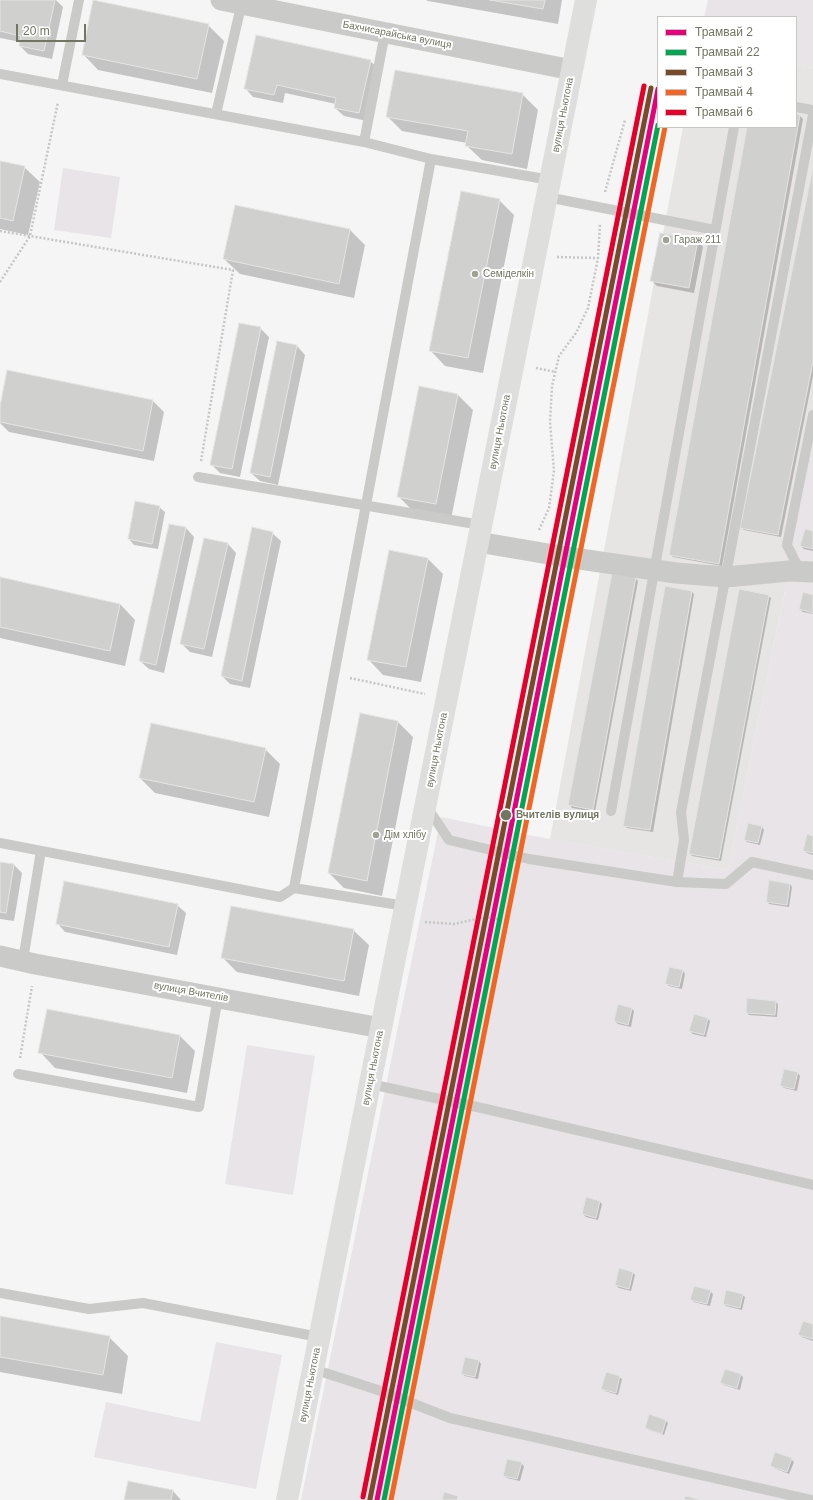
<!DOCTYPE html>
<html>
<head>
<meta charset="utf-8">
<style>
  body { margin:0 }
  #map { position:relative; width:813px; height:1500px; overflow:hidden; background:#f5f5f5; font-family:Helvetica,sans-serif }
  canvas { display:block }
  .legend { position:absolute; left:657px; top:16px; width:140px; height:112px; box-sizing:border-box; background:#fff; border:1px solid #c6c8bf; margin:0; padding:5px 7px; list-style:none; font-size:12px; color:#717660 }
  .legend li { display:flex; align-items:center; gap:8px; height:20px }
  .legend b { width:20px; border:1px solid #c6c8bf }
  .scale { position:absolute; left:16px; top:24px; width:70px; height:18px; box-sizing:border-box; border:2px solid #717660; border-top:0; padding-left:5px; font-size:12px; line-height:14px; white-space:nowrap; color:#717660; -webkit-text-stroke:3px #fff; paint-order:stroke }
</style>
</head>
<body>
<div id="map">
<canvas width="813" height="1500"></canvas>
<ul class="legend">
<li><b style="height:5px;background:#e5007d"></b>Трамвай 2</li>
<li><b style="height:5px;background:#00a651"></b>Трамвай 22</li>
<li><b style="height:5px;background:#7a4b2a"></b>Трамвай 3</li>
<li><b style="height:5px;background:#f26522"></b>Трамвай 4</li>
<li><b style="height:5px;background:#e4002b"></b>Трамвай 6</li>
</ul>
<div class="scale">20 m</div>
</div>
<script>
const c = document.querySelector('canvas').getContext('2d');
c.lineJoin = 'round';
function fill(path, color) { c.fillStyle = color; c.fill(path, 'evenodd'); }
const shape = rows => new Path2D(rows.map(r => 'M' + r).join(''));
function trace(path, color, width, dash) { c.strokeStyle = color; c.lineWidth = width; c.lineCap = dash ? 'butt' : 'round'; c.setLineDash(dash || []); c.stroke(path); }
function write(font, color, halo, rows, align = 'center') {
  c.font = font + ' Helvetica,sans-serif'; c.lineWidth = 4; c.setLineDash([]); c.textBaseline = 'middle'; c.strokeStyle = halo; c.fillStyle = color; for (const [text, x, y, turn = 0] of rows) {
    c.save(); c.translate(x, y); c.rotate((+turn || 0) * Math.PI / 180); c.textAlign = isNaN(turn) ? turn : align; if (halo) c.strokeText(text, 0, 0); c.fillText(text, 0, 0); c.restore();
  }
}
fill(shape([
  [796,65,813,68,813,438,789,571,728,870,550,839,683,127,796,127]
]), '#e6e5e4');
fill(shape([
  [708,0,813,0,813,68,796,65,796,17,704,17],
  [63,168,120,177,111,238,54,230],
  [813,434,813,1500,301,1500,441,817,528,835,728,870,789,571],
  [247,1045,315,1056,293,1195,225,1184],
  [216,1342,282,1355,256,1489,94,1457,106,1402,200,1422]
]), '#e8e4e7');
fill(shape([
  [0,0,56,0,63,7,52,59,28,54,20,46,21,42,0,38],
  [426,0,562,0,558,24,428,1],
  [208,25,224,41,212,93,98,70,83,54],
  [370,61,379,69,367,121,344,116,335,108,336,104,285,93,283,103,253,97,245,88],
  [522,94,538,110,527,169,482,160,466,145,467,143,402,131,387,116],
  [796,115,800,116,803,119,722,566,673,557,670,554,748,127,796,127],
  [0,162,24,167,40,182,28,235,0,229],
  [813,172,813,376,781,537,744,530,741,528],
  [499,200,514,215,483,373,445,366,430,350],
  [350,230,365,245,354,298,240,274,224,259],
  [698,241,703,247,694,293,657,286,652,281],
  [260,328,269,337,240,477,220,473,211,464],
  [297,346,305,355,278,485,260,481,251,473],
  [458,395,473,410,451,519,414,512,398,496],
  [153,401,164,412,154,461,9,432,0,423,0,411],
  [159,507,165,512,158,549,134,545,129,539],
  [186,528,194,537,164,673,149,669,140,661],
  [813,532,813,551,804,549,801,546],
  [272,533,281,541,250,688,230,684,222,676],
  [228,544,236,553,212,657,190,652,181,643],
  [427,558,443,574,421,682,383,675,368,659],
  [0,578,120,604,135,620,125,666,0,638],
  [635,578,638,581,595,812,572,808,570,805],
  [692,592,694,594,653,832,627,828,624,825],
  [768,596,771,598,721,861,692,856,690,853],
  [813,596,813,614,803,612,800,609],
  [360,715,398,722,413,737,382,896,344,888,329,873],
  [265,749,280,764,269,817,155,793,140,778],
  [762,827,764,830,760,845,747,842,745,840],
  [813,837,813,855,807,853,804,851],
  [0,863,14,865,22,873,14,921,0,919],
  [790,884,792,887,789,907,769,904,767,901],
  [177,905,186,913,177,955,65,932,57,923],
  [353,930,369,945,359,996,237,972,222,957],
  [670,968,683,971,685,974,682,989,669,986,666,984],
  [776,1002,778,1004,777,1017,749,1015,747,1013],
  [632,1009,634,1011,631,1027,618,1024,615,1021],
  [707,1018,710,1021,706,1037,693,1034,690,1031],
  [180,1036,195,1051,187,1093,55,1068,40,1052],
  [785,1070,798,1073,800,1076,797,1091,784,1088,781,1086],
  [600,1202,602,1204,598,1220,586,1217,583,1214],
  [632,1272,635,1275,631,1291,619,1288,616,1285],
  [710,1291,713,1294,710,1306,694,1302,691,1300],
  [742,1295,745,1297,742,1310,726,1306,724,1304],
  [0,1317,109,1337,128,1356,122,1394,0,1372],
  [813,1325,813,1341,802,1337,799,1335],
  [466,1358,479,1361,481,1364,478,1379,465,1376,462,1374],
  [725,1370,741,1375,743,1377,740,1390,724,1385,721,1383],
  [619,1377,622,1379,618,1395,605,1391,603,1389],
  [666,1421,668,1423,664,1435,649,1430,646,1428],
  [791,1459,794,1462,789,1474,774,1468,771,1465],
  [521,1463,524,1466,520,1481,507,1478,504,1475],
  [173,1491,181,1500,126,1500]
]), '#0003');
const building = shape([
  [0,0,55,0,44,51,19,46,21,36,0,31,0,0],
  [93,0,209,24,197,79,82,55,93,0],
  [490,0,545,0,543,9,490,0],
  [256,35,371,60,359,113,334,108,336,98,277,85,274,95,244,89,256,35],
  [395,70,523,93,512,154,465,146,468,131,386,117,395,70],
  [796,114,800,115,719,564,669,555,747,127,796,127,796,114],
  [0,161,25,166,13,221,0,218,0,161],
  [813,167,813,362,778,535,740,528,813,167],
  [461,191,500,199,468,358,429,351,461,191],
  [235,205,350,229,339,284,223,259,235,205],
  [660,233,698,240,689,288,650,281,660,233],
  [239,323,261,327,232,469,210,465,239,323],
  [277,341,297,345,270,477,250,473,277,341],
  [7,370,153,400,143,451,0,422,0,406,7,370],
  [419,386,458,394,436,504,397,497,419,386],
  [135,501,160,506,152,544,128,539,135,501],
  [169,524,186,527,156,665,139,661,169,524],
  [252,527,273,532,242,681,221,676,252,527],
  [805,529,813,531,813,549,800,546,805,529],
  [204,538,228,543,204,649,180,644,204,538],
  [389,550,428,558,406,667,367,660,389,550],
  [612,573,636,577,593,810,568,805,612,573],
  [0,577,120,604,110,651,0,627,0,577],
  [665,586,692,591,650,830,623,826,665,586],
  [739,589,769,595,719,859,689,854,739,589],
  [803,592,813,595,813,613,799,609,803,592],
  [360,713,398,721,367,881,328,873,360,713],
  [151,723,266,748,254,802,139,778,151,723],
  [748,823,762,826,758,843,744,840,748,823],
  [807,834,813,836,813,853,803,851,807,834],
  [0,862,14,864,6,913,0,912,0,862],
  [769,880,790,884,787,905,766,902,769,880],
  [64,881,178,904,169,947,56,924,64,881],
  [231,906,354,929,344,981,221,958,231,906],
  [669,967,683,970,679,987,665,984,669,967],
  [747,998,776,1001,775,1015,746,1013,747,998],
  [618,1004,632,1008,628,1025,614,1021,618,1004],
  [47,1009,180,1035,172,1078,38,1053,47,1009],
  [694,1014,708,1018,704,1035,689,1031,694,1014],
  [784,1069,798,1072,794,1089,780,1086,784,1069],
  [586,1197,600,1201,596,1218,582,1214,586,1197],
  [619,1268,633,1272,629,1289,615,1285,619,1268],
  [694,1286,711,1290,707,1304,690,1300,694,1286],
  [726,1290,743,1294,740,1308,723,1304,726,1290],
  [0,1316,110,1336,103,1375,0,1357,0,1316],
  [803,1321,813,1324,813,1339,798,1335,803,1321],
  [465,1357,479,1360,475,1377,461,1374,465,1357],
  [725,1369,741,1374,737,1388,720,1383,725,1369],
  [606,1372,620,1376,616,1393,601,1389,606,1372],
  [649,1414,666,1420,662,1434,645,1428,649,1414],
  [775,1452,792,1458,787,1472,770,1466,775,1452],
  [507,1459,522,1462,517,1479,503,1476,507,1459],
  [128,1481,173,1490,171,1500,124,1500,128,1481],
  [444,1492,458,1496,457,1500,442,1500,444,1492],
  [685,1496,699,1499,699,1500,684,1500,685,1496]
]);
fill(building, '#d0d0ce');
trace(building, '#e4e4e4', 1);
trace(shape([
  [605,192,625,120],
  [0,231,233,270,201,461],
  [557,257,598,258],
  [0,282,30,236,58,102],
  [536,368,556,372],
  [539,530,549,508,554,471,550,422,552,386,559,356,576,333,588,308,598,258,600,224],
  [350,678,425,694],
  [425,922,454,924,485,917,508,921],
  [20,1058,32,986]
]), '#c6c7c5', 2.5, [2, 2]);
trace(shape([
  [0,74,364,142,431,159,550,180],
  [62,85,79,0],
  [796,107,813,110],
  [216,114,242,2],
  [364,142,385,33],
  [547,197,715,230],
  [198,477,481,525],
  [803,570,796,563,787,545,813,415],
  [427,807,449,840,529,859,677,882,726,884,752,862,813,875],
  [611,811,734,127],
  [0,843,280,897,294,888,405,906],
  [677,882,684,840,681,812,813,115],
  [294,888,431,159],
  [23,960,41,851],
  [18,1074,199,1107,218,997],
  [370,1084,486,1109,813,1185],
  [0,1293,89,1309,143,1303,319,1337],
  [313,1369,378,1390,450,1418,811,1500]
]), '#cacac8', 10);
trace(shape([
  [221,0,572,70],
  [478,542,566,557,676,573,726,577,789,571,813,572],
  [0,956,35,964,381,1028]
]), '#cacac8', 21);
trace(shape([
  [287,1500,586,0]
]), '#dedfdd', 22);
trace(shape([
  [377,1500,658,89]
]), '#e5007d', 5);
trace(shape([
  [384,1500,658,125]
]), '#00a651', 5);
trace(shape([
  [370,1499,651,88]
]), '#7a4b2a', 5);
trace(shape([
  [391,1500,665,127]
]), '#f26522', 5);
trace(shape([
  [363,1497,644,86]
]), '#e4002b', 5);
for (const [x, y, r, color] of [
  [666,240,4,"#9fa294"],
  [475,274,4,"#9fa294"],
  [506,815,6,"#717660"],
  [376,835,4,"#9fa294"]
]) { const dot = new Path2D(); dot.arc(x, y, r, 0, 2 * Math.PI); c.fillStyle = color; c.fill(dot); trace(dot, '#fff', 1.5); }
write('10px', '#717660', '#fff', [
  ["Бахчисарайська вулиця",397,35,11],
  ["вулиця Ньютона",563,115,-79],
  ["вулиця Ньютона",500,432,-79],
  ["вулиця Ньютона",437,750,-79],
  ["вулиця Вчителів",191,992,10],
  ["вулиця Ньютона",373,1068,-79],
  ["вулиця Ньютона",310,1385,-79]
]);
write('10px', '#717660', '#fff', [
  ["Гараж 211",674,240],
  ["Семіделкін",483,274],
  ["Дім хлібу",384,835]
], 'left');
write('bold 10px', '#717660', '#fff', [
  ["Вчителів вулиця",516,815]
], 'left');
</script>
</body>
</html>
